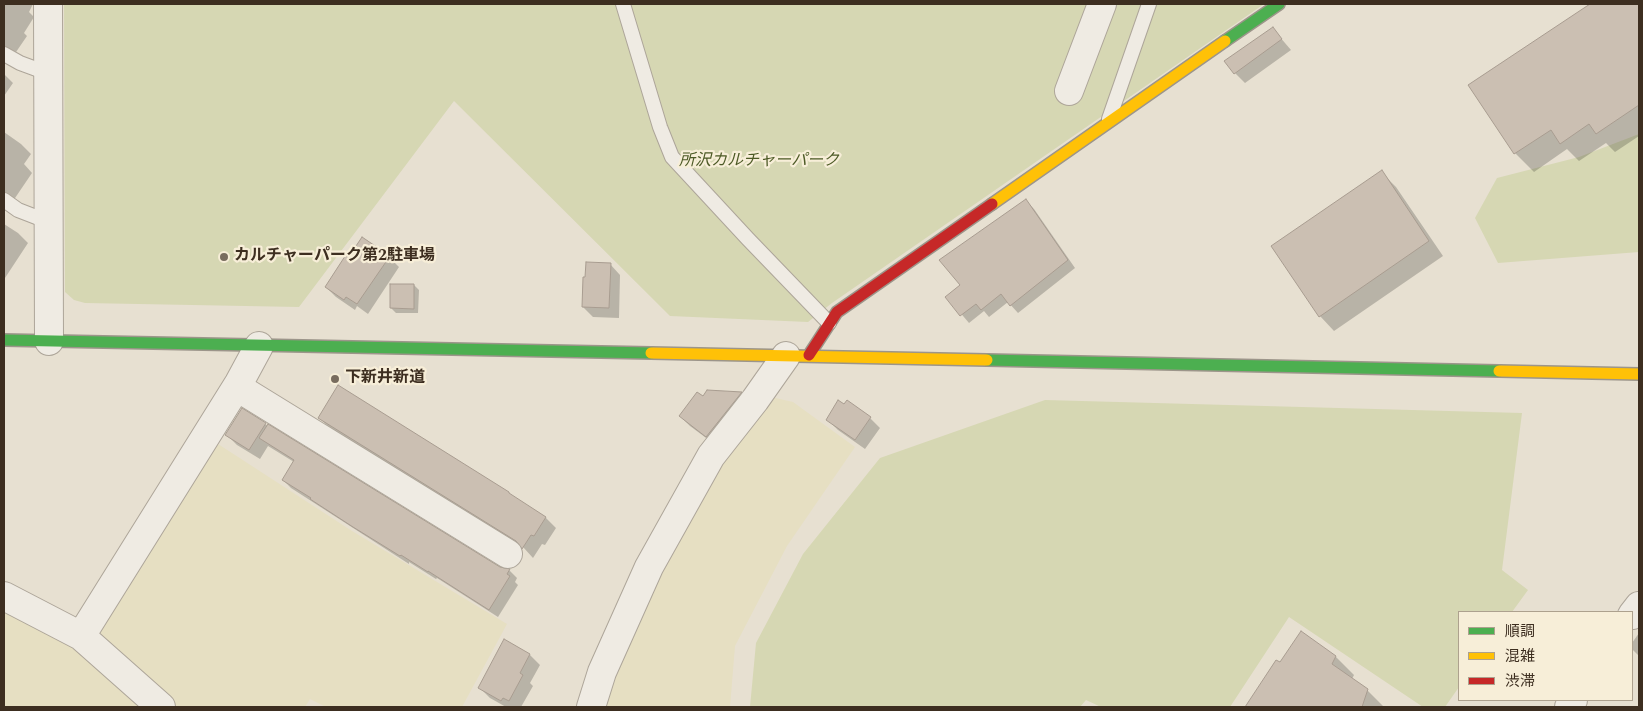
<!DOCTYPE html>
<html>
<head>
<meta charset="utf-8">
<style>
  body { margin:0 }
  #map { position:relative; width:1643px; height:711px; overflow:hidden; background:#e7e0d1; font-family:Spectral,"Noto Sans JP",serif }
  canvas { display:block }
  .frame { position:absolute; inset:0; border:5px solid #3d2e20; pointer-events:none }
  .legend { position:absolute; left:1458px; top:611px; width:175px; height:90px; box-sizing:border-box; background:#f7eed8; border:1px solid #ada18e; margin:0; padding:6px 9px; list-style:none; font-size:15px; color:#3d2e20 }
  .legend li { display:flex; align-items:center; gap:10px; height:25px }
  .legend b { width:25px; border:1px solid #ada18e }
</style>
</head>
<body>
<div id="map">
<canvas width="1643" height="711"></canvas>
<div class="frame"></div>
<ul class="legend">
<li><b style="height:6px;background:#4caf50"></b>順調</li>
<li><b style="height:6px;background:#ffc107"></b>混雑</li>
<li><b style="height:6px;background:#c62828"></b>渋滞</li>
</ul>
</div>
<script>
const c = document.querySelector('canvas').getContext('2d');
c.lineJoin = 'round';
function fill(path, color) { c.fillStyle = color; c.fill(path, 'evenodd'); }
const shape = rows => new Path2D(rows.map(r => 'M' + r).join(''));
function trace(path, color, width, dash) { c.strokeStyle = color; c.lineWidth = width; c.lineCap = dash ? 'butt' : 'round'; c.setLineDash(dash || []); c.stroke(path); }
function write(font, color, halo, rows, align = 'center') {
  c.font = font + ' Spectral,"Noto Sans JP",serif'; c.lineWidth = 4.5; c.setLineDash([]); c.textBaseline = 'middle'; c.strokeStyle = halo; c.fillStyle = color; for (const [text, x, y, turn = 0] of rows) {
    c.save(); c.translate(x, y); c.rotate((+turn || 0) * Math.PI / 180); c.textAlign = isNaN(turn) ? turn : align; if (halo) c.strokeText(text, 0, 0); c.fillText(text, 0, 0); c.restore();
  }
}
fill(shape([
  [771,397,793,402,855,447,787,546,735,646,730,707,602,707,657,576,703,489],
  [215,442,352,531,507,624,462,707,326,707,310,699,305,707,178,707,101,638,100,627],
  [4,609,79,648,142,707,4,707]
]), '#e6dfc2');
fill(shape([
  [64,4,1264,4,832,303,808,322,670,316,454,101,299,307,85,303,74,300,65,292],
  [1639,134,1639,252,1498,263,1475,218,1497,178,1579,157],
  [1045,400,1522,413,1502,570,1528,590,1512,612,1459,612,1459,687,1445,707,1423,707,1289,617,1230,707,1101,707,1086,700,1080,707,750,707,756,643,803,554,880,458]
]), '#d6d7b3');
fill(shape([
  [4,4,33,4,29,12,34,17,24,33,27,36,14,55,6,59,4,70],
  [1587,4,1639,4,1639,136,1615,152,1606,143,1579,161,1567,149,1534,172,1515,153,1470,85,1588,6],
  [1273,29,1291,50,1245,83,1235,73],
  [4,74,13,83,4,96],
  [4,132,21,144,31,154,24,164,32,173,13,201,6,205,4,216],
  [1381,172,1396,187,1443,256,1334,331,1320,316],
  [1026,201,1034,209,1075,268,1018,313,1008,302,989,317,984,311,969,323,947,297,962,285],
  [4,224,18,233,28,243,5,278,4,277],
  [389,257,399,267,368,314,357,306,355,310,336,297,326,287],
  [610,264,620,275,619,318,593,317,583,307],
  [414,285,419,290,418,313,396,313,391,308],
  [741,393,751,403,717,446,690,426,680,416,703,398],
  [848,402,870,418,880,428,865,449,838,430,827,419],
  [319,418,546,518,556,528,545,545,542,544,533,558,523,547,330,428],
  [265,424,499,568,509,570,517,578,515,582,518,585,498,617,437,578,436,579,409,562,409,564,291,488,283,480,294,462,268,446,260,459,237,445,227,435],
  [1301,633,1336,657,1354,675,1352,679,1367,690,1384,707,1246,707,1277,662,1280,664],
  [1639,633,1639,656,1632,649,1632,643],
  [505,641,530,655,540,665,530,683,533,686,521,707,506,707,490,698,480,688]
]), '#0003');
const building = shape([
  [1590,4,1639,4,1639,105,1596,134,1589,124,1560,144,1551,130,1514,154,1468,85,1590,4],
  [1273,27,1282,39,1234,74,1224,61,1273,27],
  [1382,170,1429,241,1319,317,1271,246,1382,170],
  [1026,199,1068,260,1010,306,1001,294,981,310,976,304,960,316,945,297,960,285,939,260,1026,199],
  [362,237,390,256,357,304,346,297,344,300,325,287,349,250,352,252,362,237],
  [586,262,611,263,609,308,582,307,583,277,585,277,586,262],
  [390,284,414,284,414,309,390,308,390,284],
  [338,385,509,492,509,493,546,517,534,536,531,535,522,549,516,541,318,418,338,385],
  [707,390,742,392,706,437,679,416,697,392,703,396,707,390],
  [838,400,844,404,847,400,871,417,855,440,826,420,838,400],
  [242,408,266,423,249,450,225,435,242,408],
  [268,424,500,567,510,569,507,574,510,576,489,610,428,571,428,572,401,555,400,556,353,527,310,499,311,498,282,480,294,460,259,438,268,424],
  [1301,631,1336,656,1332,664,1368,689,1362,707,1245,707,1276,660,1280,662,1301,631],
  [504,639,530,654,520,673,523,675,509,701,503,698,501,701,478,688,504,639]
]);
fill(building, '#cbbfb2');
trace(building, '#a89c90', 1);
const lane = shape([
  [623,4,660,127,672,157,748,239,829,323],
  [4,54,20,63,47,73],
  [1109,119,1149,4],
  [4,200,18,210,49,222]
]);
const street = shape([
  [48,4,49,341],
  [1069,91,1102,4],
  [237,387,508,554],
  [4,596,81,636,161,707],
  [1632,615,1639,606],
  [81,636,239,383,259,346],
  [591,707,602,672,649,567,711,456,755,400,786,356],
  [1569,707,1573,700]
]);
const fast = shape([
  [1225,41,1279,4],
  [4,340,651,353],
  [987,360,1499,371]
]);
const slow = shape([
  [992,204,1225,41],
  [651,353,987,360],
  [1499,371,1639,374]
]);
const jam = shape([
  [809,355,837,312,992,204]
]);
trace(lane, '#ada599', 16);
trace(street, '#ada599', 30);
trace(fast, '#9c958a', 14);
trace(slow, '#9c958a', 14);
trace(jam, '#9c958a', 14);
trace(lane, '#efebe3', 14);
trace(street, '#efebe3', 28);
trace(fast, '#4caf50', 11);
trace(slow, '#ffc107', 11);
trace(jam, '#c62828', 11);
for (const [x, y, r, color] of [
  [224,257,5,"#786c5e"],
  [335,379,5,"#786c5e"]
]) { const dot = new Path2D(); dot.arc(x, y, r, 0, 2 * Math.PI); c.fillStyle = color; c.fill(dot); trace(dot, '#f7eed8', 2); }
write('italic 16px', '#4d5a26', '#f7eed8', [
  ["所沢カルチャーパーク",759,162]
]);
write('bold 16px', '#3d2e20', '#f7eed8', [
  ["カルチャーパーク第2駐車場",234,257],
  ["下新井新道",345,379]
], 'left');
</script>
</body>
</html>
